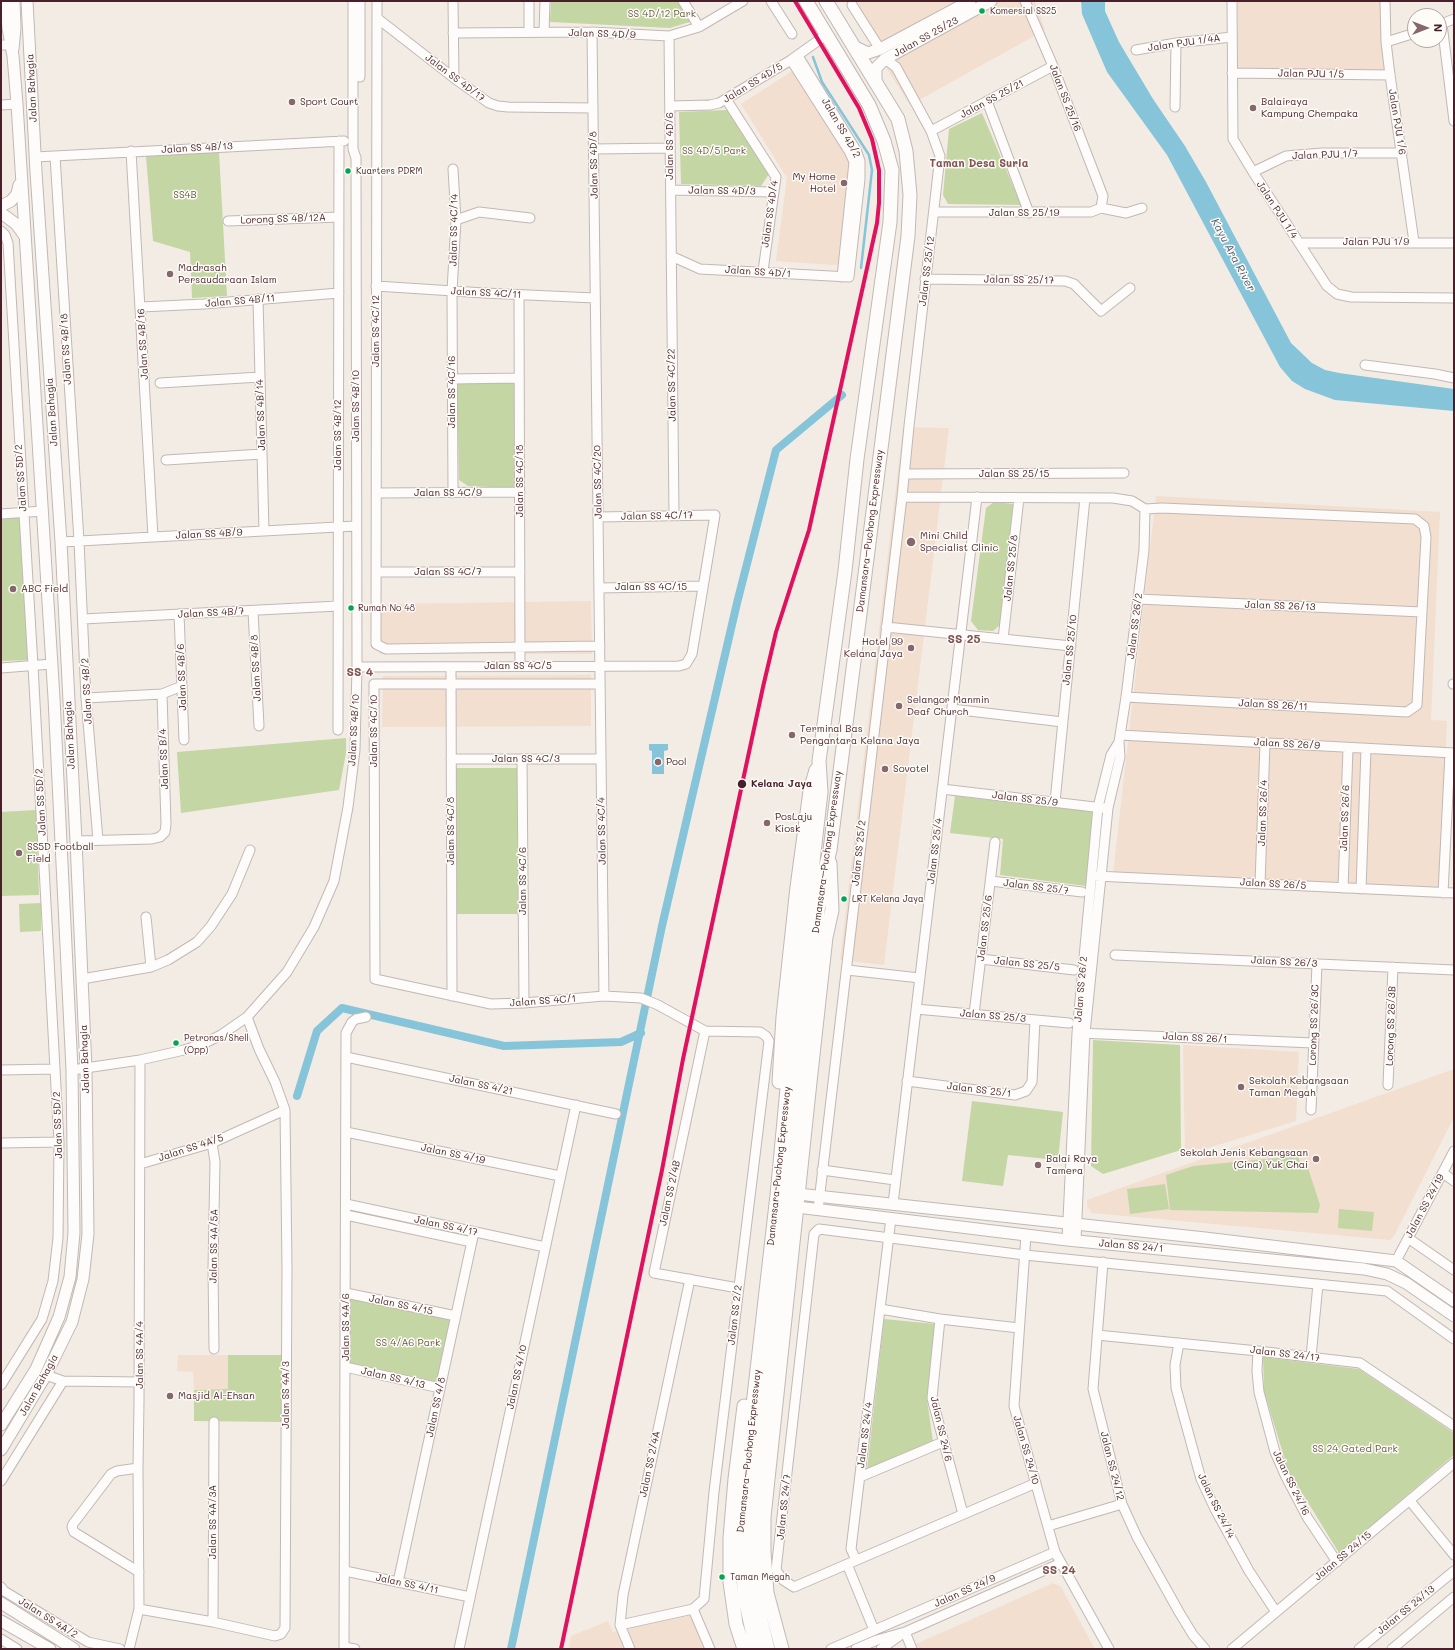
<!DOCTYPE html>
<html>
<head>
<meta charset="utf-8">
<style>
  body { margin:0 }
  #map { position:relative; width:1455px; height:1650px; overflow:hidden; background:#f3ece4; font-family:Mali,sans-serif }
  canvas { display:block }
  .frame { position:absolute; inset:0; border:2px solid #4a1f2b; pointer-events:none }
  .north { position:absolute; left:1407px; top:8px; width:40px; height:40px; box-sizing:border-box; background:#fdfcf7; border:1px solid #b5a4a5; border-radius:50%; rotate:90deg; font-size:11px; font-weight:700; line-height:16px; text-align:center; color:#4a1f2b }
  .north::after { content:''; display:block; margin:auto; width:14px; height:18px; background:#85676c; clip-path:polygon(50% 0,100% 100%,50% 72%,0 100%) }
</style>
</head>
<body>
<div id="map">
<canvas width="1455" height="1650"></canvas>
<div class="frame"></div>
<div class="north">N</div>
</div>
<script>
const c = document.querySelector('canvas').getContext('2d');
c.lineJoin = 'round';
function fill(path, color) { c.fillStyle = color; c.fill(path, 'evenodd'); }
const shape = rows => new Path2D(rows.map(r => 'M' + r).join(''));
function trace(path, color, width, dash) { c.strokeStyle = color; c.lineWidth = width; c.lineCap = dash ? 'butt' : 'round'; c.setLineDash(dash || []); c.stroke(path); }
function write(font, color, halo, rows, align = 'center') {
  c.font = font + ' Mali,sans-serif'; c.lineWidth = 3; c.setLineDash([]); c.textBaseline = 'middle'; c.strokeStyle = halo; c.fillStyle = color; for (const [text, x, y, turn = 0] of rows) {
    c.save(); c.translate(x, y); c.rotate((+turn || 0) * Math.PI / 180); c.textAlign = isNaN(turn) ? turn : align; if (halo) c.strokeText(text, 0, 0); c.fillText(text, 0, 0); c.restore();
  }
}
fill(shape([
  [853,1,1035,1,1045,30,910,105,846,5],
  [1238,1,1382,1,1385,70,1238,69],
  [800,66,856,157,847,266,776,261,787,178,741,104],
  [903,427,949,428,884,965,840,960],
  [1156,496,1440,512,1431,720,1447,721,1439,898,1112,882],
  [591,601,592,654,380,654,380,604],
  [591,675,591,726,382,727,383,676],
  [1183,1045,1299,1052,1296,1121,1185,1155],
  [1454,1069,1454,1119,1453,1119,1394,1236,1390,1240,1092,1213,1087,1206,1087,1200],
  [178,1355,228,1355,228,1389,194,1390,193,1372,177,1371],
  [1053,1583,1061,1587,1095,1649,905,1649],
  [698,1613,713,1649,569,1649,571,1636,608,1621,613,1632]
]), '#f2dfcf');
fill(shape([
  [551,1,680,1,693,21,670,28,550,22],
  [727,110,769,174,761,186,681,184,679,112],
  [982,113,1021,205,948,204,943,195,949,129],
  [219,152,227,296,192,298,190,252,153,241,146,156],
  [514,381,516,488,468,486,459,480,457,382],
  [994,502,1013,504,1001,624,993,631,978,630,971,621,986,508],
  [21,517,30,660,1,661,1,519],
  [346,738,346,753,339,790,181,813,177,752],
  [455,768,517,768,518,914,456,914],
  [955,796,1093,811,1086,886,1000,875,1003,839,950,833],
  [36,810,39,895,1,896,1,812],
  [41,903,41,931,20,932,19,904],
  [1093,1040,1180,1045,1181,1150,1103,1174,1091,1166],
  [972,1101,1063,1112,1058,1160,1008,1155,1003,1186,962,1181],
  [1298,1156,1300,1163,1307,1165,1320,1205,1318,1213,1170,1210,1166,1175,1193,1166],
  [1165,1184,1169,1209,1130,1214,1127,1189],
  [1339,1209,1374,1212,1372,1231,1338,1228],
  [349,1297,452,1317,439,1384,349,1364],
  [884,1319,935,1324,927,1399,933,1442,867,1470],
  [228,1355,281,1355,281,1422,194,1421,194,1390,228,1389],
  [1263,1357,1359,1369,1454,1433,1454,1455,1339,1553,1288,1470,1264,1391]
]), '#c3d6a4');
fill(shape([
  [1081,1,1105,1,1105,11,1119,42,1153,99,1185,146,1206,182,1291,343,1312,363,1325,370,1339,373,1454,389,1454,411,1335,400,1305,389,1292,381,1280,367,1167,155,1107,72,1082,14],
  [649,744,668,744,668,750,664,751,664,774,652,774,652,751,649,750]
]), '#86c4da');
trace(shape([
  [813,57,822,82,869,155,872,170,861,268]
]), '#86c4da', 2.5);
trace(shape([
  [297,1096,317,1031,342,1008,504,1046,621,1042,641,1033],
  [511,1649,662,926,737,603,776,450,842,395]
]), '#86c4da', 8);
const minor = shape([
  [377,1,376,644,386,649,600,646],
  [453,1,454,78],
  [683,1,699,27],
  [771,1,792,34],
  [1232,1,1233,139,1253,172,1327,286,1337,294,1351,297,1454,298],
  [1385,1,1386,42,1390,75,1414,242],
  [852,5,880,49],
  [377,18,454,78,489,103,498,106,508,107,593,108],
  [1442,24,1454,121],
  [1439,25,1454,19],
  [529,32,529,1],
  [544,32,545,1],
  [592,32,604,996],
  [453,33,592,32,669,36,699,27,743,1],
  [669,36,674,515],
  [1386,42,1415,33],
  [1,45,11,45],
  [14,49,16,28,15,1],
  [1136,50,1176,43,1232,37],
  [791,60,849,151,854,162,842,277],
  [1232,73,1390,75],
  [360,77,360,1],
  [726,99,776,177,763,271],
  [987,101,1029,213],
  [1,105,17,104],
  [670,106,710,105,719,103,791,60,826,35],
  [1175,107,1176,43],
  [931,131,1053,66],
  [594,149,670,148],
  [131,151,153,537],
  [55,156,79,541,86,698,98,840],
  [35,157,344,141],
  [1253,172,1286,156,1322,153,1402,153],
  [671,190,773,192],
  [1101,208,1126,213,1142,208],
  [934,212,1091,212,1101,208,1103,196,1053,66,1025,1],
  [456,220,479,212,530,218],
  [228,221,339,217],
  [1,231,5,235,8,243,33,666,59,1142,58,1238,53,1281,42,1319,1,1385],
  [1299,243,1454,243],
  [671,256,700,269,849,277,860,179,860,161,856,150,798,56],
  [925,279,1065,281,1074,284,1101,311,1130,288],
  [376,286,484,293,595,298],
  [519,295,520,666],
  [258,299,264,531],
  [141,307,204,304,339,293],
  [1365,365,1435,374,1454,378],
  [452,379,519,378],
  [160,383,260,377],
  [166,460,262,454],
  [904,474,1124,473],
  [377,493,520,492],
  [453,493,452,291,456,220,453,169],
  [902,497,1113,498,1132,501,1145,509],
  [1,514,43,511],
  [61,542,356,526],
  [377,572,520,572],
  [599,588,703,586],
  [1138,599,1422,612],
  [253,611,259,726],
  [179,614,184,740],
  [83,619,338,606],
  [886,627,1071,646],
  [1003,639,1019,498],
  [357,667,679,666,686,664,692,654,715,515,598,517],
  [451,667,452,996],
  [1,668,52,664],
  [600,684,374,684,375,979,491,1004,524,1003,604,996,641,998,658,1005,705,1031,760,1032,766,1036,769,1041,714,1492,704,1599,693,1609,620,1625],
  [1453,684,1454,684],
  [1126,697,1407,712,1417,705,1426,537,1424,526,1415,519,1162,508,1145,509],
  [86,698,162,694,182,686],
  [952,709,1063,722],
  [338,730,339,141],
  [1120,735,1454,753],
  [451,759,601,759],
  [522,759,524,1003],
  [942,789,1103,808],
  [1055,802,1085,498],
  [76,841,152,839,160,837,165,832,166,824,162,694],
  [1096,876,1454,893],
  [991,881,1082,892],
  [1260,884,1265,743],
  [1343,888,1348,748],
  [1361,889,1366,749],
  [1443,893,1450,753],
  [146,917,151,967],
  [1115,955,1454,970],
  [981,959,1074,970],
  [847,970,920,978],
  [82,979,151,967,168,960,197,942,211,926,232,894,250,850],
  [916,1009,1069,1023],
  [974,1014,995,842],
  [705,1031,654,1273,738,1288],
  [1079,1033,1313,1043],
  [346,1057,616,1114],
  [1,1070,55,1069],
  [72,1070,140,1060,184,1050,203,1044,221,1035,247,1017,287,972,314,927,334,881,348,807,355,750,357,667,356,158,353,149,353,1],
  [907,1081,1015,1095,1026,1091,1032,1082,1035,1020],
  [1388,1085,1393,967],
  [1311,1110,1317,964],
  [346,1132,560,1176],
  [1,1143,59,1142],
  [212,1143,215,1162,213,1268,214,1349],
  [140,1164,212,1143,285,1110],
  [822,1170,895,1180],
  [1443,1173,1454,1181],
  [346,1204,545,1247],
  [893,1204,977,497],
  [818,1210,902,497,909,426,940,156,931,131,896,67,885,59],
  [346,1215,472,1242],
  [1026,1235,1014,1406,1055,1552,1109,1649],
  [1408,1238,1454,1270],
  [1067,1240,1077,1033,1098,807,1111,755,1119,742],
  [1076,1240,1085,1033,1108,808,1120,757,1119,742,1126,697,1144,550,1145,509],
  [1396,1261,1454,1151],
  [1103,1262,1093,1389,1122,1504,1137,1537,1179,1612,1193,1635,1205,1649],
  [346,1293,456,1316],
  [880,1309,940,1319,1019,1328],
  [940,1319,932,1398,963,1514],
  [1097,1335,1258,1351,1360,1363,1454,1426],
  [1179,1343,1175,1365,1176,1388,1201,1479,1215,1509,1249,1571,1276,1612],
  [1258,1351,1257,1371,1259,1392,1275,1452,1286,1477,1307,1517,1337,1562],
  [1311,1357,1318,1284],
  [345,1367,440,1388],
  [46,1375,63,1381,139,1382],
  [138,1468,117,1471,111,1474,73,1524,72,1527,74,1532,139,1572],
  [860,1477,943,1442],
  [1,1481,63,1381],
  [1036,1483,794,1587,783,1580,776,1570,814,1234,819,1229,1025,1255,1387,1291,1454,1339],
  [1410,1501,1454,1555],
  [1048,1526,1122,1504],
  [856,1560,851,1549,891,1218],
  [847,1564,874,1630],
  [345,1571,470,1597],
  [398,1582,474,1232],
  [1,1587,4,1591,88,1642,120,1649],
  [139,1609,213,1622,275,1636,281,1634,285,1628,287,1268,285,1110,275,1082,259,1049,247,1017],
  [693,1609,710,1649],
  [213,1622,214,1422],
  [905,1632,912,1649],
  [1,1639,17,1649],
  [344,1647,355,1649],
  [129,1649,139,1609,138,1468,139,1401,140,1060],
  [344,1649,346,1033,352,1022,356,1019,366,1017],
  [459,1649,576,1105],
  [630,1649,620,1625,623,1595,690,1279],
  [831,1649,1055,1552],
  [856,1649,877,1640,905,1632,1061,1563],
  [881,1649,899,1636],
  [1232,1649,1454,1463],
  [1359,1649,1454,1571],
  [1392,1649,1454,1597]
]);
const major = shape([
  [853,46,868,53,880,49,970,1],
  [876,81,876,68,885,59,991,1],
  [1,206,11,201,17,194,19,185],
  [1,213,16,224,24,235],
  [798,1194,1205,1238,1396,1261,1454,1301],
  [797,1207,1067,1240,1364,1269,1387,1274,1406,1283,1454,1316],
  [1,1425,36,1369,59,1317,70,1277,74,1233,72,1070,54,698,17,104,13,56,8,28,6,1],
  [1,1450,46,1375,72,1322,83,1279,88,1234,86,1069,76,841,61,542,36,172,27,1],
  [1,1603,74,1649],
  [1,1621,50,1649]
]);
const highway = shape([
  [779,1082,783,1017,797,887,810,791,816,770],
  [744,1406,735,1479,730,1538,730,1582,736,1624,744,1649],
  [756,1649,746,1603,740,1555,741,1510,777,1195,788,1078,821,792,819,761,845,571,857,459,890,222,892,170,884,141,869,105,806,1],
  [768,1649,756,1601,752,1556,753,1512,821,884,830,850,908,236,910,195,906,151,898,119,826,1],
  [782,1649,767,1593,764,1552,764,1517,810,1082,826,937,832,910,830,863]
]);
trace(minor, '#c1b8b5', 11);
trace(major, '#c1b8b5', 13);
trace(highway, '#c1b8b5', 15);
trace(minor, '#fdfcfb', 9);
trace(major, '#fdfcfb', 11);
trace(highway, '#fdfcfb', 13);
trace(shape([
  [561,1649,662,1170,683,1059,763,687,776,632,809,530,877,223,879,203,879,170,872,139,859,108,795,1]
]), '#e0115f', 4);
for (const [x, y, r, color] of [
  [982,11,3.5,"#00a651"],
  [292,102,4,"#85676c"],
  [1253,108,4,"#85676c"],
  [348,171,3.5,"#00a651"],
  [844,183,4,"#85676c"],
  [170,274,4,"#85676c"],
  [911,542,5,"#85676c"],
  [13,589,4,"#85676c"],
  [351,608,3.5,"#00a651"],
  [911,648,4,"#85676c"],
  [899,706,4,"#85676c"],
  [792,735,4,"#85676c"],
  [658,762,4,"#85676c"],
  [885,769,4,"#85676c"],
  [742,784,5,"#4a1f2b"],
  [767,823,4,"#85676c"],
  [19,853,4,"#85676c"],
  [844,899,3.5,"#00a651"],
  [176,1043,3.5,"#00a651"],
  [1241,1087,4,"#85676c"],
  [1316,1159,4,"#85676c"],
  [1038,1165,4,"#85676c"],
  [170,1396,4,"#85676c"],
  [722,1577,3.5,"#00a651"]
]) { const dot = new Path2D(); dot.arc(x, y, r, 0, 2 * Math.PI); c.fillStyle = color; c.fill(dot); trace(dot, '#fdfcf7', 1.5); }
write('9px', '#4a1f2b', '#fdfcf7', [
  ["Komersial SS25",990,11],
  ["Kuarters PDRM",356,171],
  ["Rumah No 48",358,608],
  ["LRT Kelana Jaya",852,899],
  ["Petronas/Shell",184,1038],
  ["(Opp)",184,1050],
  ["Taman Megah",730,1577]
], 'left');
write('10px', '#675943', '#fdfcf7', [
  ["SS 4D/12 Park",662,14],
  ["SS 4D/5 Park",714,151],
  ["SS4B",185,195],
  ["SS 4/A6 Park",408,1343],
  ["SS 24 Gated Park",1355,1449]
]);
write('10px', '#4a1f2b', '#fdfcf7', [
  ["Jalan SS 4D/9",602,34,2],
  ["Jalan SS 25/23",926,37,-29],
  ["Jalan PJU 1/4A",1184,43,-8],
  ["Jalan PJU 1/5",1311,74,1],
  ["Jalan SS 4D/17",455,78,37],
  ["Jalan SS 4D/5",753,83,-31],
  ["Jalan Bahagia",32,88,-93],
  ["Jalan SS 25/16",1065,98,69],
  ["Jalan SS 25/21",992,99,-28],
  ["Jalan PJU 1/6",1397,122,81],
  ["Jalan SS 4D/2",841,128,60],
  ["Jalan SS 4D/6",670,146,-90],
  ["Jalan SS 4B/13",197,148,-3],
  ["Jalan PJU 1/7",1325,155,-2],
  ["Jalan SS 4D/8",594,165,-91],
  ["Jalan SS 4D/3",722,191,1],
  ["Jalan PJU 1/4",1277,210,57],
  ["Jalan SS 25/19",1024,213],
  ["Jalan SS 4D/4",770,214,-82],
  ["Lorong SS 4B/12A",283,219,-2],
  ["Jalan SS 4C/14",454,230,-89],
  ["Jalan PJU 1/9",1376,242],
  ["Jalan SS 25/12",927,271,-83],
  ["Jalan SS 4D/1",758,272,4],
  ["Jalan SS 25/17",1019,280,1],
  ["Jalan SS 4C/11",486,293,3],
  ["Jalan SS 4B/11",240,301,-5],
  ["Jalan SS 4C/12",376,331,-90],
  ["Jalan SS 4B/16",143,344,-93],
  ["Jalan SS 4B/18",66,349,-93],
  ["Jalan SS 4C/22",672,385,-91],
  ["Jalan SS 4C/16",452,392,-90],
  ["Jalan SS 4B/10",356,406,-90],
  ["Jalan Bahagia",52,412,-94],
  ["Jalan SS 4B/14",261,415,-92],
  ["Jalan SS 4B/12",338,435,-90],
  ["Jalan SS 25/15",1014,474],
  ["Jalan SS 5D/2",21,478,-94],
  ["Jalan SS 4C/18",520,481,-90],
  ["Jalan SS 4C/20",598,482,-91],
  ["Jalan SS 4C/9",448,493],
  ["Jalan SS 4C/17",657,516,-1],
  ["Damansara–Puchong Expressway",870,531,-83],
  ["Jalan SS 4B/9",209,534,-3],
  ["Jalan SS 25/8",1011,568,-84],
  ["Jalan SS 4C/7",448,572],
  ["Jalan SS 4C/15",651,587],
  ["Jalan SS 26/13",1280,606,2],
  ["Jalan SS 4B/7",211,613,-3],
  ["Jalan SS 26/2",1135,626,-83],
  ["Jalan SS 25/10",1070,650,-84],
  ["Jalan SS 4C/5",518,666],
  ["Jalan SS 4B/8",256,668,-93],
  ["Jalan SS 4B/6",182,677,-92],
  ["Jalan SS 4B/2",87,691,-93],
  ["Jalan SS 26/11",1273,705,3],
  ["Jalan SS 4B/10",354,730,-87],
  ["Jalan SS 4C/10",374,731,-90],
  ["Jalan Bahagia",70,735,-93],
  ["Jalan SS 26/9",1287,744,3],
  ["Jalan SS B/4",164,759,-92],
  ["Jalan SS 4C/3",526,759],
  ["Jalan SS 25/9",1025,799,7],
  ["Jalan SS 5D/2",41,802,-93],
  ["Jalan SS 26/4",1263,813,-88],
  ["Jalan SS 26/6",1345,818,-88],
  ["Jalan SS 4C/8",451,831,-90],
  ["Jalan SS 4C/4",602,831,-91],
  ["Jalan SS 25/4",935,851,-83],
  ["Damansara–Puchong Expressway",827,852,-82],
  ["Jalan SS 25/2",859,853,-84],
  ["Jalan SS 4C/6",523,881,-90],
  ["Jalan SS 26/5",1273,884,3],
  ["Jalan SS 25/7",1036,887,7],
  ["Jalan SS 25/6",985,928,-83],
  ["Jalan SS 26/3",1284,962,3],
  ["Jalan SS 25/5",1027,964,6],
  ["Jalan SS 26/2",1081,989,-85],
  ["Jalan SS 4C/1",543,1001,-4],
  ["Jalan SS 25/3",993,1016,5],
  ["Lorong SS 26/3C",1314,1025,-88],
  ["Lorong SS 26/3B",1391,1026,-88],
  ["Jalan SS 26/1",1195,1038,3],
  ["Jalan Bahagia",85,1059,-92],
  ["Jalan SS 4/21",481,1085,12],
  ["Jalan SS 25/1",979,1090,7],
  ["Jalan SS 5D/2",58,1125,-92],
  ["Jalan SS 4A/5",191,1148,-18],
  ["Jalan SS 4/19",453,1154,12],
  ["Damansara-Puchong Expressway",779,1166,-84],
  ["Jalan SS 2/4B",670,1193,-78],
  ["Jalan SS 24/19",1425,1206,-62],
  ["Jalan SS 4/17",446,1226,12],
  ["Jalan SS 4A/5A",214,1246,-89],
  ["Jalan SS 24/1",1131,1246,5],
  ["Jalan SS 4/15",401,1305,12],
  ["Jalan SS 2/2",735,1315,-83],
  ["Jalan SS 4A/6",346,1327,-90],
  ["Jalan SS 24/17",1285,1354,7],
  ["Jalan SS 4A/4",140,1355,-90],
  ["Jalan SS 4/10",517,1377,-78],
  ["Jalan SS 4/13",393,1378,13],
  ["Jalan Bahagia",39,1385,-61],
  ["Jalan SS 4A/3",286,1395,-90],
  ["Jalan SS 4/8",436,1407,-78],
  ["Jalan SS 24/6",941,1429,77],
  ["Jalan SS 24/4",865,1435,-83],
  ["Jalan SS 24/10",1026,1450,74],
  ["Damansara–Puchong Expressway",749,1451,-84],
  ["Jalan SS 2/4A",650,1464,-78],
  ["Jalan SS 24/12",1112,1466,76],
  ["Jalan SS 24/16",1291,1483,64],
  ["Jalan SS 24/14",1216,1506,64],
  ["Jalan SS 24/7",784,1507,-84],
  ["Jalan SS 4A/3A",213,1522,-90],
  ["Jalan SS 24/15",1343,1556,-40],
  ["Jalan SS 4/11",407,1584,12],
  ["Jalan SS 24/9",965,1591,-24],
  ["Jalan SS 24/13",1406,1610,-39],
  ["Jalan SS 4A/2",48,1618,32]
]);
write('10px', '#4a1f2b', '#fdfcf7', [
  ["Sport Court",300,102],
  ["Balairaya",1261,102],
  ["Kampung Chempaka",1261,114],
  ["My Home",836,177,"right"],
  ["Hotel",836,189,"right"],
  ["Madrasah",178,268],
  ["Persaudaraan Islam",178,280],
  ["Mini Child",920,536],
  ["Specialist Clinic",920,548],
  ["ABC Field",21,589],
  ["Hotel 99",903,642,"right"],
  ["Kelana Jaya",903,654,"right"],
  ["Selangor Manmin",907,700],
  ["Deaf Church",907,712],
  ["Terminal Bas",800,729],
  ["Pengantara Kelana Jaya",800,741],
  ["Pool",666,762],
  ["Sovotel",893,769],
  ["PosLaju",775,817],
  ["Kiosk",775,829],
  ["SS5D Football",27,847],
  ["Field",27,859],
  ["Sekolah Kebangsaan",1249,1081],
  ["Taman Megah",1249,1093],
  ["Sekolah Jenis Kebangsaan",1308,1153,"right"],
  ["(Cina) Yuk Chai",1308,1165,"right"],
  ["Balai Raya",1046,1159],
  ["Tamera",1046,1171],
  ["Masjid Al-Ehsan",178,1396]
], 'left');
write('bold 10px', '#4a1f2b', '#fdfcf7', [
  ["Kelana Jaya",751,784]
], 'left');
write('bold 11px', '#835254', '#fdfcf7', [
  ["Taman Desa Suria",979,164]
]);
write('italic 11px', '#4f5a6f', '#fdfcf7', [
  ["Kayu Ara River",1233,255,62]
]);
write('bold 12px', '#835254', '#fdfcf7', [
  ["SS 25",964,639],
  ["SS 4",360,672],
  ["SS 24",1059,1570]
]);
</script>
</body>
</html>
